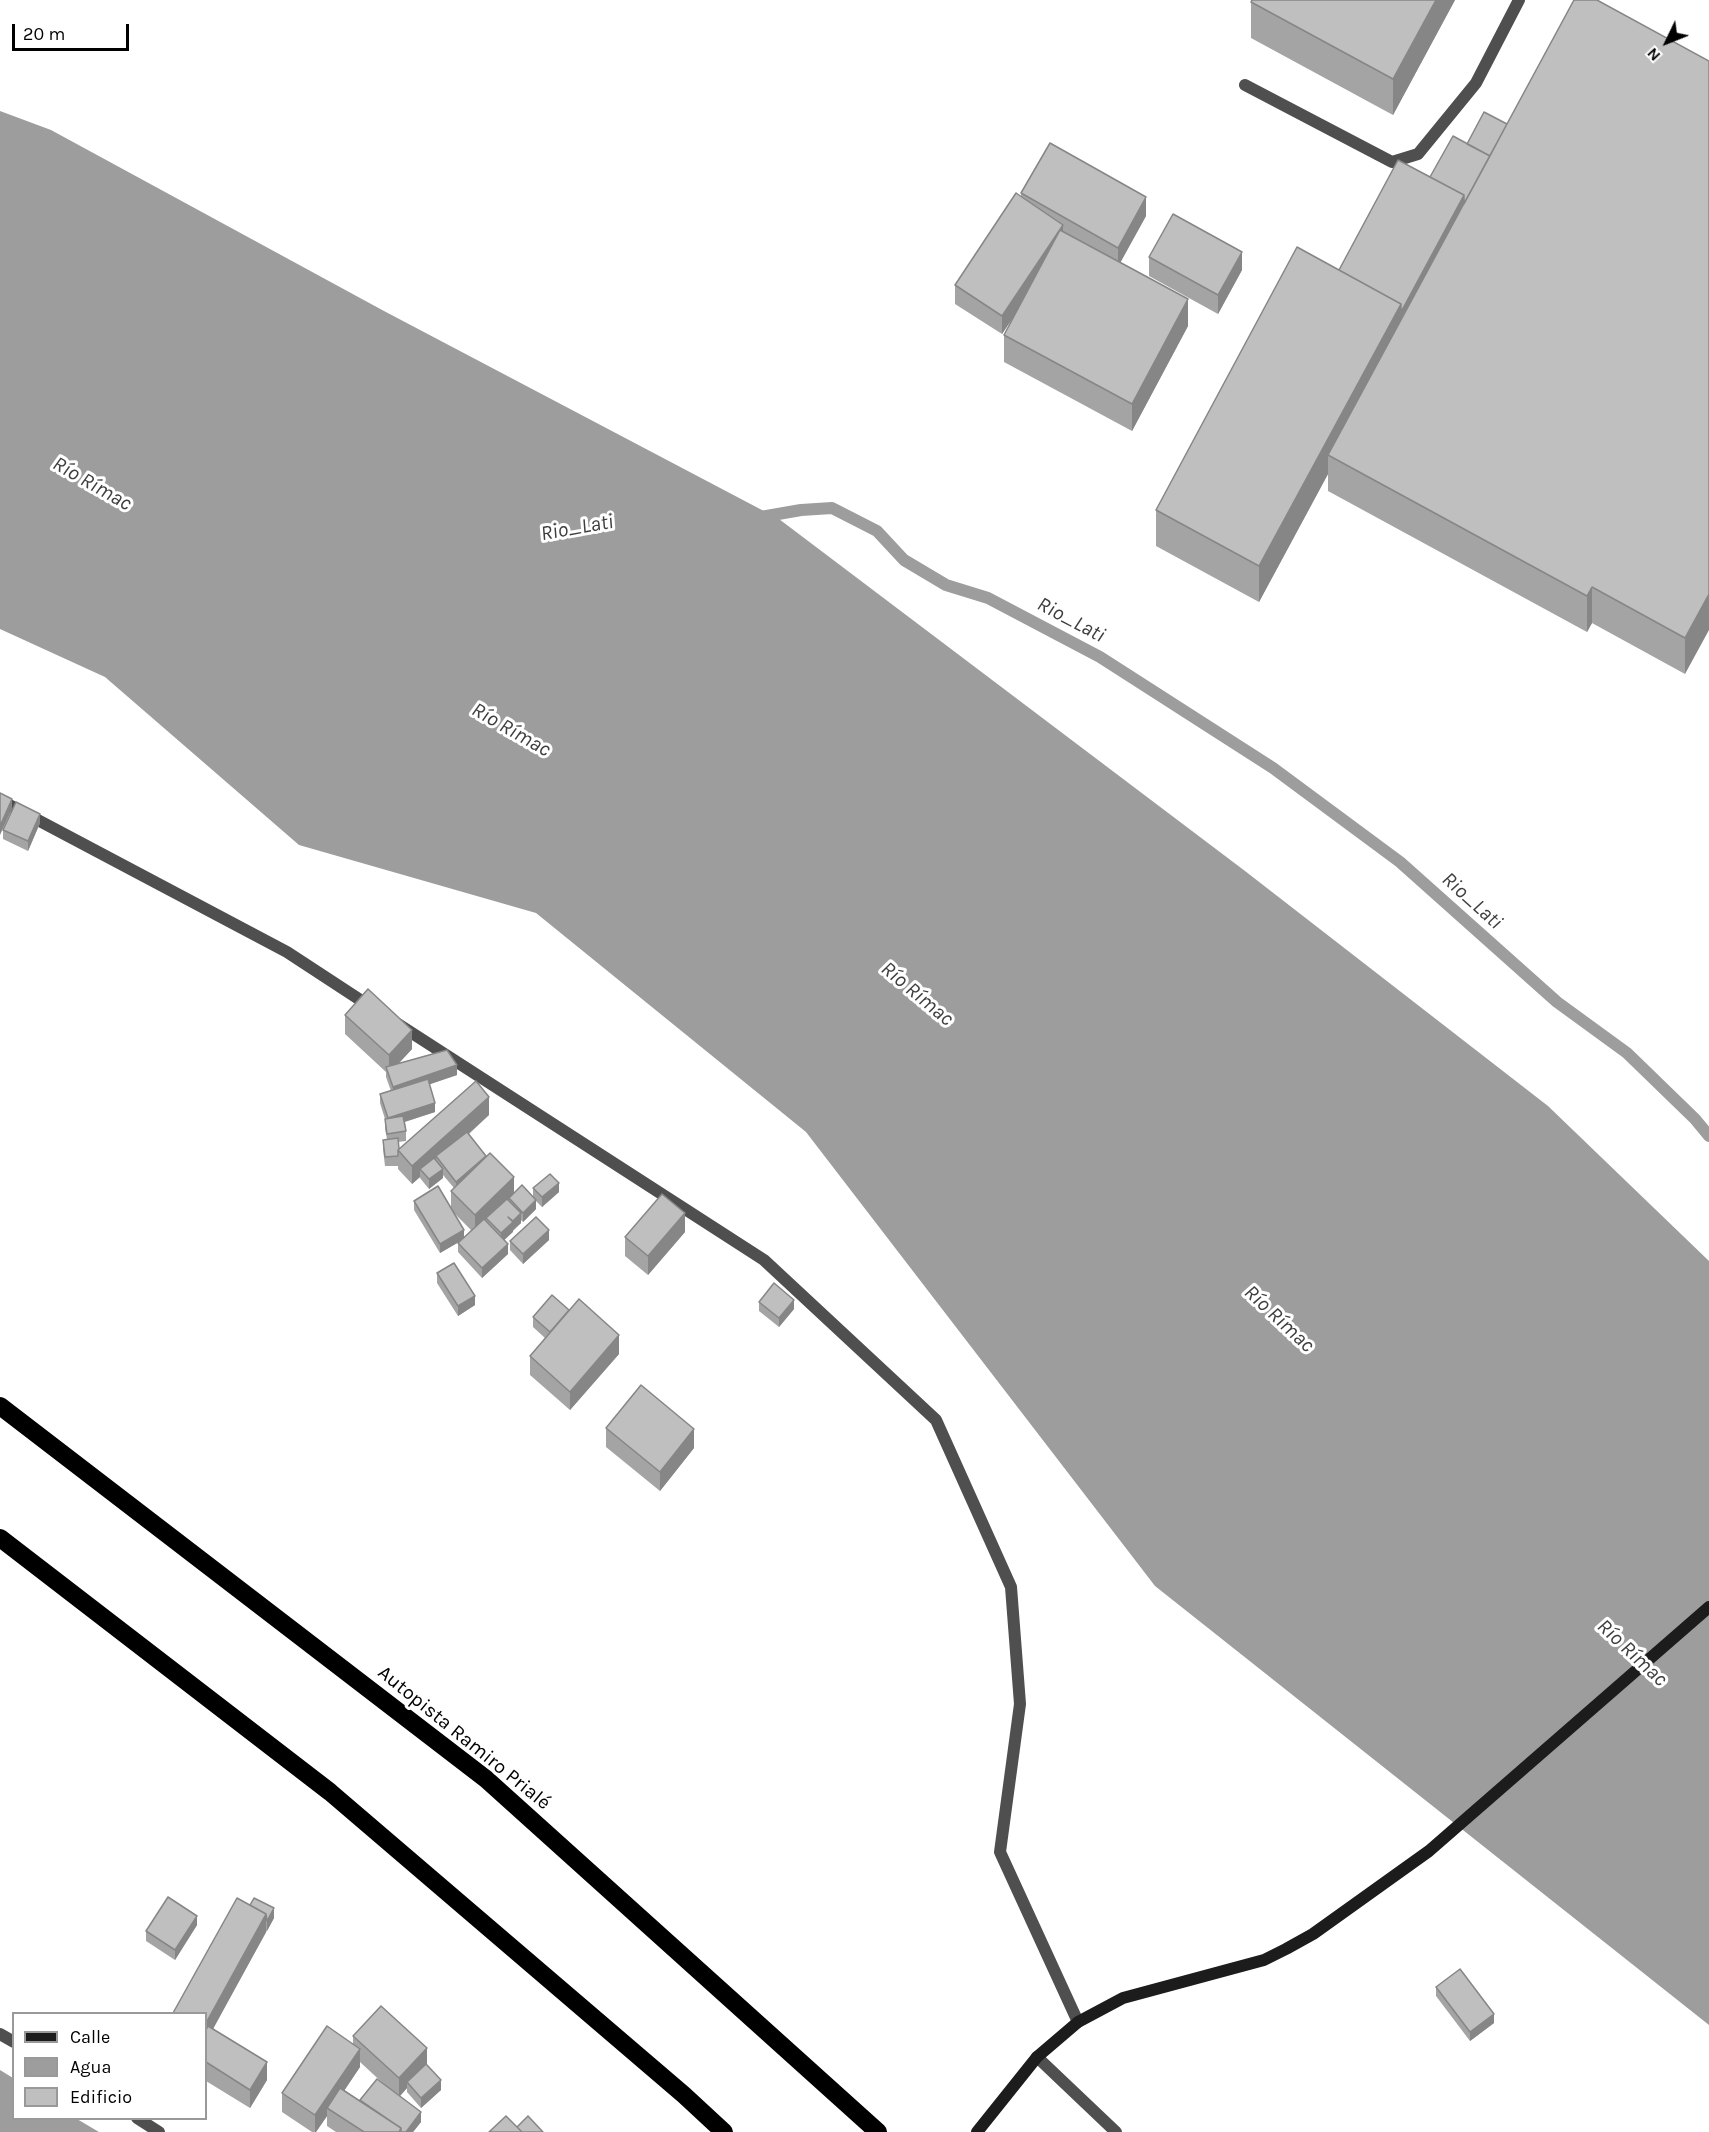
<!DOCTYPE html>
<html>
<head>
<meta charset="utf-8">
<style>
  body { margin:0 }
  #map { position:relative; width:1709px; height:2132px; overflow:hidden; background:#fff; font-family:Karla,sans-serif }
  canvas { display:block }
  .legend { position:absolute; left:12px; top:2012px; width:195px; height:108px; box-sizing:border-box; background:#fff; border:2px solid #999; margin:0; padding:8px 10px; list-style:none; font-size:18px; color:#000 }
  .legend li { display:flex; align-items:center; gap:12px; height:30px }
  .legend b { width:30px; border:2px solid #999 }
  .north { position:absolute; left:1637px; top:12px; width:60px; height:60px; -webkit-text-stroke:4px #fff; paint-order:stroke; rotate:227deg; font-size:16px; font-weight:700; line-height:24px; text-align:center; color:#000 }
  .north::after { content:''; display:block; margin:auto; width:21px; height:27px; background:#000; clip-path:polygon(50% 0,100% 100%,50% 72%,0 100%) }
  .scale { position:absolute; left:12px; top:24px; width:117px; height:27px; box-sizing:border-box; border:3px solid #000; border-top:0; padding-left:8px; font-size:18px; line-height:21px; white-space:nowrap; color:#000; -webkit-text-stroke:4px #fff; paint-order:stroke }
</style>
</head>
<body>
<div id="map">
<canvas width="1709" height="2132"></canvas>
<ul class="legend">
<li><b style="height:8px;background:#1c1c1c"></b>Calle</li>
<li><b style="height:16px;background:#9d9d9d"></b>Agua</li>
<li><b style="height:16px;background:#bfbfbf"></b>Edificio</li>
</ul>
<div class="north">N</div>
<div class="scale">20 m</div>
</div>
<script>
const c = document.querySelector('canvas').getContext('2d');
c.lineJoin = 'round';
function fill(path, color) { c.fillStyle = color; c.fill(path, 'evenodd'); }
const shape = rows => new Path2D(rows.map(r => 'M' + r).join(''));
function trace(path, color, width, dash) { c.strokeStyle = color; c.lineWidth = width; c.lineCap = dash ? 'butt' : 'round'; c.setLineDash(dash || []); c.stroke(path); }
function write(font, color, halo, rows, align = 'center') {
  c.font = font + ' Karla,sans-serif'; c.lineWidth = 6; c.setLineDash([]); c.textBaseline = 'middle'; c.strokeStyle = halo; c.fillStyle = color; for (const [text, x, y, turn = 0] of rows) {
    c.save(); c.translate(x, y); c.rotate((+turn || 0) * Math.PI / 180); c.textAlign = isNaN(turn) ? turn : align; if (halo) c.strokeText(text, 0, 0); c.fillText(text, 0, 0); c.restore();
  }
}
fill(shape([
  [0,111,51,130,384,311,779,519,1245,871,1548,1106,1709,1261,1709,2025,1155,1586,806,1132,536,913,299,845,105,677,0,629],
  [0,2070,13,2078,14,2118,77,2119,99,2132,0,2132]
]), '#9d9d9d');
trace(shape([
  [755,518,801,510,832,508,877,531,904,560,946,585,988,598,1100,657,1273,768,1400,862,1557,1002,1627,1053,1695,1119,1709,1136]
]), '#9d9d9d', 12);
trace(shape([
  [1245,85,1392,162,1418,154,1476,83,1519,0],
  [1037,2057,1116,2132]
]), '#4f4f4f', 12);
trace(shape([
  [0,800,287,952,371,1007],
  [398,1024,764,1260,936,1420,1011,1587,1020,1704,1000,1852,1078,2022],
  [0,2034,14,2042],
  [137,2118,159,2132]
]), '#4f4f4f', 12);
trace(shape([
  [977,2132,1037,2057,1078,2022,1123,1998,1264,1960,1286,1949,1313,1934,1429,1851,1709,1607]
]), '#1c1c1c', 12);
trace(shape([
  [0,1406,486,1779,878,2132],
  [0,1538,330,1792,684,2095,724,2132]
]), '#000', 18);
fill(shape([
  [1252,0,1455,0,1393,115,1251,38,1251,2],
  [1709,61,1685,674,1592,623,1587,632,1328,491,1328,474,1259,602,1156,546,1156,510,1339,270,1430,177,1467,144,1507,124],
  [1021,193,1146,216,1120,262,1188,326,1132,431,1004,362,1004,335,1012,319,1002,334,955,304,955,285,1021,197],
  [1149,257,1242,270,1218,314,1149,276],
  [40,823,28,851,3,839,3,830],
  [345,1015,412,1049,398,1064,457,1075,429,1084,435,1112,405,1122,406,1131,406,1141,398,1142,399,1149,489,1115,469,1134,514,1193,533,1197,533,1188,559,1192,542,1207,536,1201,536,1209,523,1222,521,1220,521,1223,504,1240,508,1254,482,1278,458,1252,458,1243,459,1242,440,1253,414,1210,414,1201,451,1208,451,1191,454,1188,443,1175,443,1178,429,1189,420,1178,420,1177,412,1184,398,1169,398,1166,385,1166,383,1149,383,1140,387,1139,385,1129,385,1119,380,1103,380,1094,391,1091,386,1077,386,1072,345,1034],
  [453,1212,471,1230,464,1238],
  [685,1232,648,1275,625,1256,625,1237],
  [549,1240,523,1264,510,1250,510,1241],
  [437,1273,475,1305,458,1316,437,1283],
  [759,1302,794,1309,779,1327,759,1311],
  [569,1310,619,1354,570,1410,530,1375,530,1356,545,1338,533,1327,533,1317],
  [606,1428,694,1448,660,1491,606,1447],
  [237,1898,274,1918,213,2028,267,2080,250,2108,206,2081,206,2013],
  [197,1925,175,1960,146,1941,146,1931],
  [1436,1987,1494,2023,1470,2041,1436,1996],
  [353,2036,427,2065,441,2090,421,2108,407,2092,407,2088,400,2096,421,2122,413,2132,336,2132,327,2126,327,2116,316,2132,312,2132,282,2112,282,2093,353,2044],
  [360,2062,386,2086,360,2101,344,2091,360,2067]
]), '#a4a4a4');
fill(shape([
  [1436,0,1455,0,1393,115,1393,79],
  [1511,136,1401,340,1401,312,1464,195],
  [1146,197,1146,216,1118,267,1118,248],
  [1063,225,1063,243,1002,334,1002,316],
  [1242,252,1242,270,1218,314,1218,295],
  [1188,299,1188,326,1132,431,1132,404],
  [1401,304,1401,340,1328,455,1328,474,1259,602,1259,566],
  [1592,587,1592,623,1587,632,1587,596],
  [1709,594,1709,630,1685,674,1685,638],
  [12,799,12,809,0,835,0,826],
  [40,814,40,823,28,851,28,841],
  [412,1030,412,1049,389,1074,389,1055],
  [457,1065,457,1075,393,1097,393,1087],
  [489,1097,489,1115,439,1160,436,1156,436,1163,420,1169,420,1177,412,1184,412,1166],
  [435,1103,435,1112,388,1127,388,1118],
  [487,1157,456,1191,456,1182],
  [443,1169,443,1178,429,1189,429,1179],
  [514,1177,514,1196,509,1198,509,1201,486,1218,486,1223,475,1234,475,1215],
  [559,1183,559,1192,542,1207,542,1197],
  [536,1200,536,1209,523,1222,523,1213],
  [521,1213,521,1223,513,1230,513,1221],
  [685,1213,685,1232,648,1275,648,1256],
  [513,1222,513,1232,501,1243,501,1233],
  [464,1230,464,1239,440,1253,440,1244],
  [549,1230,549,1240,523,1264,523,1254],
  [508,1244,508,1254,482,1278,482,1268],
  [475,1296,475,1305,458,1316,458,1306],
  [794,1300,794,1309,779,1327,779,1318],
  [619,1335,619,1354,570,1410,570,1392],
  [694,1429,694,1448,660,1491,660,1472],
  [274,1908,274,1918,267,1931,267,1921],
  [266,1914,266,1932,206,2042,206,2023],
  [197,1916,197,1925,175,1960,175,1950],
  [1494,2014,1494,2023,1470,2041,1470,2032],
  [427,2048,427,2067,407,2082,407,2088,399,2097,399,2078],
  [360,2049,360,2067,331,2110,327,2108,327,2116,316,2132,315,2132,315,2115],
  [267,2062,267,2080,250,2108,250,2090],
  [441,2080,441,2090,421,2108,421,2098],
  [421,2112,421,2122,413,2132,406,2132]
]), '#868686');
const building = shape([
  [1252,0,1436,0,1393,79,1251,2,1252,0],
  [1574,0,1597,0,1709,61,1709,594,1685,638,1592,587,1587,596,1328,455,1574,0],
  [1484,112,1507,124,1490,156,1467,144,1484,112],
  [1453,136,1490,156,1464,204,1464,195,1430,177,1453,136],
  [1050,143,1146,197,1118,248,1021,193,1050,143],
  [1398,160,1464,195,1401,312,1401,304,1339,270,1398,160],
  [1016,193,1063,225,1002,316,955,285,1016,193],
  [1173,214,1242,252,1218,295,1149,257,1173,214],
  [1060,230,1188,299,1132,404,1004,335,1060,230],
  [1297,247,1401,304,1259,566,1156,510,1297,247],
  [0,793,12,799,0,826,0,793],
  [16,802,40,814,28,841,3,830,16,802],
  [368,989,412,1030,389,1055,345,1015,368,989],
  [447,1050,457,1065,393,1087,386,1067,447,1050],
  [428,1079,435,1103,388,1118,380,1094,428,1079],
  [476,1081,489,1097,412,1166,398,1150,476,1081],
  [403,1116,406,1131,387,1134,385,1119,403,1116],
  [467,1132,486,1156,456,1182,436,1156,467,1132],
  [398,1138,399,1149,398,1150,398,1156,385,1157,383,1140,398,1138],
  [490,1153,514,1177,475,1215,451,1191,490,1153],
  [434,1158,443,1169,429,1179,420,1169,434,1158],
  [550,1174,559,1183,542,1197,533,1188,550,1174],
  [522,1185,536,1200,523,1213,509,1198,522,1185],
  [438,1186,464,1230,440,1244,414,1201,438,1186],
  [662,1194,685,1213,648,1256,625,1237,662,1194],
  [507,1199,521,1213,513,1221,508,1217,513,1222,501,1233,486,1218,507,1199],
  [536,1217,549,1230,523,1254,510,1241,536,1217],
  [484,1219,508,1244,482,1268,458,1243,484,1219],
  [454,1263,475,1296,458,1306,437,1273,454,1263],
  [774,1283,794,1300,779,1318,759,1302,774,1283],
  [552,1295,569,1310,550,1332,533,1317,552,1295],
  [579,1299,619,1335,570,1392,530,1356,579,1299],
  [641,1385,694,1429,660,1472,606,1428,641,1385],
  [168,1897,197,1916,175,1950,146,1931,168,1897],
  [237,1898,266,1914,206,2023,206,2013,173,2013,237,1898],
  [254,1898,274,1908,267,1921,266,1914,250,1905,254,1898],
  [1460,1969,1494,2014,1470,2032,1436,1987,1460,1969],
  [381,2006,427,2048,399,2078,353,2036,381,2006],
  [208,2026,267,2062,250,2090,206,2062,206,2030,208,2026],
  [327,2026,360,2049,315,2115,282,2093,327,2026],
  [426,2064,441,2080,421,2098,407,2082,426,2064],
  [377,2079,421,2112,406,2132,401,2132,401,2128,360,2100,377,2079],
  [340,2088,401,2128,399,2132,364,2132,327,2108,340,2088],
  [506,2116,522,2132,489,2132,506,2116],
  [528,2116,543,2132,522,2132,517,2127,528,2116]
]);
fill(building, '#bfbfbf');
trace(building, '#868686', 1.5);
write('20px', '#000', '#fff', [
  ["Autopista Ramiro Prialé",464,1738,39]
]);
write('italic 21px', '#3e3e3e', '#fff', [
  ["Río Rímac",92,484,30],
  ["Rio_Lati",577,528,-10],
  ["Rio_Lati",1071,620,28],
  ["Río Rímac",511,730,30],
  ["Rio_Lati",1472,901,42],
  ["Río Rímac",917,994,40],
  ["Río Rímac",1279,1319,43],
  ["Río Rímac",1632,1653,43]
]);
</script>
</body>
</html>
